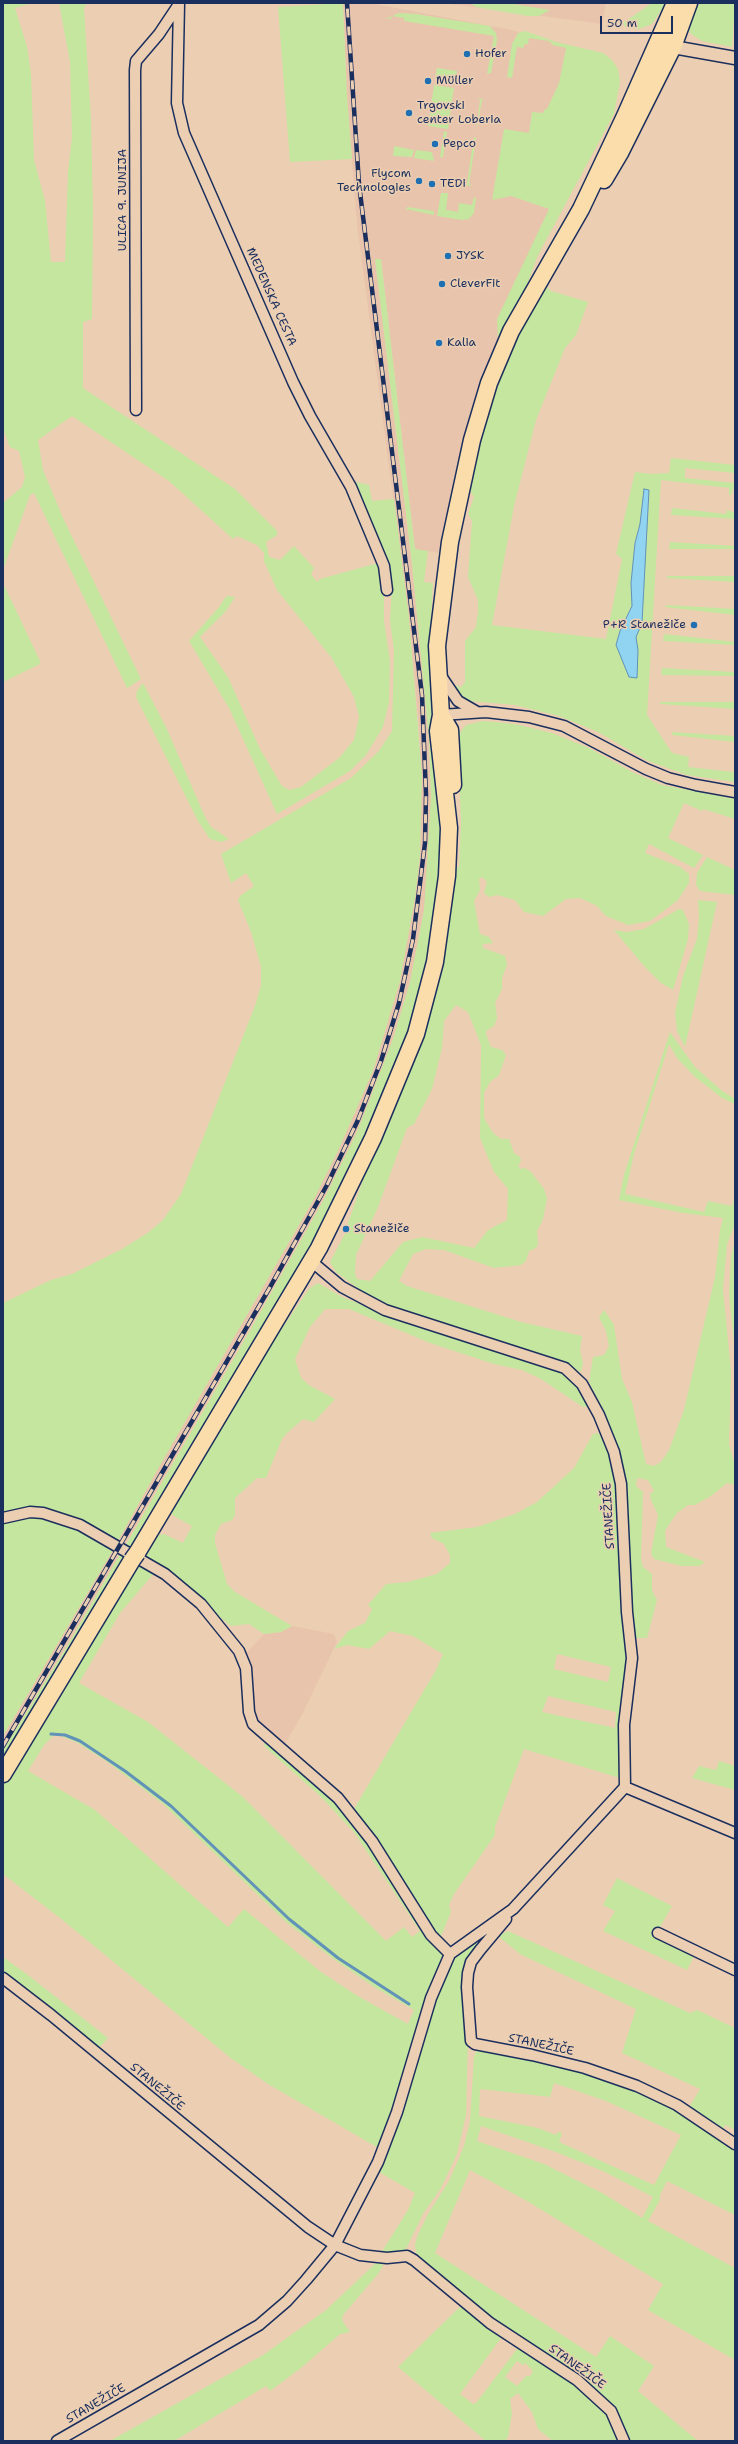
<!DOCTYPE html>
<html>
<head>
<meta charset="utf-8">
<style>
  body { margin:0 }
  #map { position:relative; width:738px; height:2444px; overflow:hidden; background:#eccfb2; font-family:"Shantell Sans",sans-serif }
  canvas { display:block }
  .frame { position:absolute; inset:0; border:4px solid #1b2f5e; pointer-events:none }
  .scale { position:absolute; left:600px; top:16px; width:73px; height:18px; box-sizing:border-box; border:2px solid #1b2f5e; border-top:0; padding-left:5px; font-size:12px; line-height:14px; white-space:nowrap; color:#1b2f5e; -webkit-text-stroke:3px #eccfb2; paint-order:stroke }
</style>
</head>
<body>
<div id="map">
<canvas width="738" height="2444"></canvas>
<div class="frame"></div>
<div class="scale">50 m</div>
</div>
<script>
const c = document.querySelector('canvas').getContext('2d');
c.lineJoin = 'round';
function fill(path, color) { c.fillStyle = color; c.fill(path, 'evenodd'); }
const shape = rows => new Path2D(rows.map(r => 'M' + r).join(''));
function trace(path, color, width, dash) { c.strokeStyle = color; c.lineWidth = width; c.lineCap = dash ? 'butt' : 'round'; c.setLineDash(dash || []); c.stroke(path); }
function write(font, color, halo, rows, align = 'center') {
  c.font = font + ' "Shantell Sans",sans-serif'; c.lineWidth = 3; c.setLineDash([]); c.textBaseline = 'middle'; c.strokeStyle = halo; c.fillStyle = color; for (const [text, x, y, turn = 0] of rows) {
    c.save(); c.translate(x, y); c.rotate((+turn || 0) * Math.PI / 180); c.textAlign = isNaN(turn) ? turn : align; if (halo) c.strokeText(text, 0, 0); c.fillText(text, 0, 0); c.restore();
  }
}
fill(shape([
  [343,3,370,3,512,30,601,54,525,290,498,341,482,379,461,456,439,553,415,549,381,259,375,259,412,564,429,740,431,797,427,881,424,910,410,982,393,1039,374,1089,357,1132,324,1199,67,1646,3,1750,3,1736,118,1541,159,1467,314,1199,338,1151,373,1071,400,981,415,898,420,856,420,738,409,618,357,225,347,96],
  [443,3,606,3,602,24],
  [292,1626,334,1634,337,1642,303,1713,284,1746,257,1721,253,1709,253,1686,245,1654,264,1634,281,1632]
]), '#e9c4ac');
fill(shape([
  [3,3,33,3,15,8,27,47,31,74,34,160,45,201,51,262,65,262,68,172,72,137,70,62,59,3,87,3,84,8,91,120,93,211,92,319,83,322,83,388,235,489,277,531,277,535,266,542,269,557,280,560,294,546,314,568,311,574,317,582,320,579,378,563,384,590,384,621,390,661,389,702,383,727,366,755,350,771,277,814,229,708,189,641,219,607,225,598,227,596,235,597,226,611,200,637,228,677,260,749,282,786,289,790,301,787,339,758,354,740,359,717,354,697,331,657,277,590,264,561,264,553,257,545,237,536,233,539,169,481,72,416,38,440,43,470,63,518,141,679,127,688,34,493,30,495,3,570,3,503,22,487,25,477,19,451,10,447,3,429],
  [343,3,347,96,352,159,290,162,278,7],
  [470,3,507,3,550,10,539,16,528,16,476,7],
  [652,3,666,3,652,24,639,29,625,27,623,23],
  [693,3,735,3,732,47,702,41,691,34,687,28],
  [399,13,416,14,490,26,496,33,497,40,491,73,487,74,494,36,404,21,404,18,392,16,391,19,386,19],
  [525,31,556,42,603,53,612,60,618,69,620,82,614,114,538,255,525,290,498,341,497,319,549,209,511,196,492,200,504,129,529,133,532,112,543,113,545,109,547,109,559,83,566,48,553,45,549,41,529,38,528,44,525,44,523,48,517,47,512,78,507,77,512,44,518,33],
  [437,68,457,71,455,82,435,79],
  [434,85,454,88,448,129,428,126],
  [477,98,485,100,482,100,476,133,480,100],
  [444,131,447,132,443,157,440,157],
  [474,137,476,138,469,184,473,186,462,185,467,184],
  [394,146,414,150,412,157,393,156],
  [416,150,432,152,434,161,414,158],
  [441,193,448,193,446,210,448,210,458,212,459,203,472,205,474,197,476,198,474,213,469,219,462,220,437,216],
  [407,207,434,211,434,215,406,209],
  [375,259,381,259,415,549,428,551,424,582,433,583,429,659,442,815,440,897,418,1010,377,1114,316,1238,131,1550,125,1546,256,1320,324,1199,357,1132,393,1039,410,982,424,910,431,797,429,740,412,564],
  [544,284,551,291,588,302,576,335,565,348,536,420,514,506,492,625,606,639,622,559,616,554,635,472,651,474,669,473,671,458,735,465,735,473,685,468,685,478,735,483,731,495,729,495,729,488,661,480,647,715,672,753,689,757,688,767,734,772,735,766,735,782,687,775,648,761,598,732,559,716,515,705,470,701,458,693,455,687,458,685,460,688,465,682,465,641,476,627,478,612,478,600,468,577,472,521,468,514,474,497,468,487,480,436,505,358],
  [644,489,649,490,642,623,636,637,638,650,629,677,616,645,620,631,632,606,631,583,635,543,640,524],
  [356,482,369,485,372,501,394,499,409,618,422,776,420,856,415,898,400,981,373,1071,338,1151,314,1199,159,1467,118,1541,37,1508,19,1509,3,1514,3,1303,51,1280,72,1274,122,1249,149,1232,163,1220,181,1194,255,1006,261,985,261,967,251,932,238,900,240,896,254,886,246,873,231,883,221,854,351,778,378,752,392,731,394,650,390,621,392,585,379,540,354,484],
  [672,508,726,514,727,510,735,513,735,519,671,515],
  [670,542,735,546,735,549,669,549],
  [667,576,735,576,735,582,667,578],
  [3,583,40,661,40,664,3,682],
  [666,605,735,609,735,615,665,607],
  [664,634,735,642,735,645,663,641],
  [662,668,735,672,735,676,661,675],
  [143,683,166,727,205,817,211,827,229,839,221,842,210,839,198,821,136,697,137,691],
  [660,702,735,702,735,709,660,704],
  [483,721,515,724,552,733,589,748,634,773,662,785,735,799,735,819,703,809,702,811,684,803,668,838,703,855,694,868,649,844,645,853,680,867,689,874,689,883,678,900,650,921,628,925,606,916,597,906,580,898,566,899,543,916,524,912,515,900,497,895,489,897,484,893,487,882,482,877,479,879,480,890,474,901,480,934,489,937,493,943,483,944,483,948,505,956,507,965,502,978,502,989,495,1003,497,1018,494,1026,486,1031,486,1034,491,1047,502,1050,506,1055,499,1075,490,1082,484,1093,484,1118,493,1133,501,1139,509,1139,514,1153,520,1157,521,1161,518,1166,521,1169,525,1168,531,1172,544,1189,547,1198,543,1219,537,1231,538,1244,536,1248,529,1251,526,1261,521,1265,494,1268,444,1250,426,1249,413,1254,399,1281,407,1286,521,1322,582,1336,580,1350,583,1363,581,1372,553,1358,418,1317,386,1304,367,1295,336,1272,330,1262,348,1228,347,1226,364,1177,417,1053,454,868,459,867,461,823,458,735,466,725],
  [456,1005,468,1012,481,1045,480,1138,494,1172,508,1189,507,1220,488,1230,474,1248,422,1237,403,1242,370,1281,357,1279,355,1274,356,1255,378,1207,407,1128,414,1124,432,1089,442,1048,444,1021],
  [672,732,735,736,735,742,672,735],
  [707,857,735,870,735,895,700,891,696,885,697,873],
  [698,900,717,902,685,1047,677,1031,675,1013,683,976,697,939,699,918],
  [679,909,683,910,689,924,688,939,673,990,661,983,644,966,614,930,627,932,644,929],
  [670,1032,695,1067,721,1090,735,1099,735,1104,722,1098,695,1077,677,1058,669,1044,634,1154,625,1194,704,1212,708,1201,732,1206,735,1196,735,1224,727,1244,723,1289,731,1372,729,1444,735,1466,735,1485,727,1483,711,1496,695,1505,688,1505,677,1513,670,1523,665,1531,666,1547,705,1562,699,1566,682,1566,654,1559,651,1553,658,1515,651,1500,650,1494,654,1491,648,1480,637,1478,636,1486,643,1492,641,1560,643,1567,652,1574,652,1590,657,1600,647,1638,635,1638,630,1577,628,1510,623,1468,605,1413,589,1382,593,1357,604,1355,609,1346,606,1331,599,1317,604,1310,614,1325,622,1379,632,1402,646,1464,654,1466,661,1462,669,1450,684,1410,715,1277,720,1230,723,1218,683,1213,619,1200,624,1175],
  [735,1240,735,1353,729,1294,731,1257],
  [318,1283,342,1297,370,1308,468,1343,558,1371,579,1387,586,1398,588,1407,583,1407,541,1379,522,1370,494,1364,430,1343,349,1309,325,1309,310,1327,295,1359,301,1378,309,1385,335,1399,314,1422,303,1419,286,1434,282,1439,266,1478,257,1478,235,1498,235,1515,232,1520,221,1524,215,1535,215,1543,227,1584,235,1592,292,1626,281,1632,264,1634,249,1624,231,1626,144,1557,158,1535,164,1534,183,1543,192,1526,172,1515,172,1508,255,1368,309,1289],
  [598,1433,606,1443,611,1454,619,1498,628,1650,621,1727,620,1778,524,1749,495,1827,495,1835,454,1894,449,1905,451,1912,441,1936,435,1933,354,1809,436,1670,443,1654,413,1636,390,1631,369,1649,347,1645,334,1649,348,1631,365,1623,372,1609,368,1605,386,1584,408,1582,437,1574,450,1563,450,1555,444,1544,432,1538,430,1533,477,1527,515,1514,537,1502,574,1468,593,1434],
  [557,1654,611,1667,608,1682,554,1669],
  [548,1696,616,1712,615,1728,542,1712],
  [38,1515,79,1529,113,1550,3,1736,3,1520],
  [120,1554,127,1557,3,1763,3,1750,67,1646],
  [139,1564,156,1571,120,1613,79,1683,148,1722,243,1797,386,1941,404,1927,412,1937,420,1931,353,1831,320,1796,264,1746,266,1741,324,1790,353,1821,442,1953,443,1959,380,2149,268,2084,232,2059,60,1918,3,1874,3,1785],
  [55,1734,76,1742,106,1761,163,1804,287,1923,332,1958,374,1987,414,2010,408,2024,356,1995,321,1972,244,1909,228,1927,95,1810,28,1771,44,1745],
  [719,1761,735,1766,735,1790,692,1778,699,1766,716,1770],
  [617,1878,672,1906,656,1934,695,1954,687,1970,603,1931,615,1911,603,1905],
  [498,1925,470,1960,466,2115,457,2154,441,2188,423,2214,406,2249,399,2254,381,2253,408,2210,415,2193,379,2172,395,2134,441,1984,451,1961,457,1955],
  [508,1931,690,2013,697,2010,735,2028,735,2130,725,2125,721,2133,688,2109,700,2089,622,2053,636,2009,520,1954,498,1936],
  [3,1957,28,1975,108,2038,97,2050,3,1974],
  [481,2049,592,2072,677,2107,735,2146,735,2215,667,2181,660,2195,660,2200,648,2221,735,2268,735,2360,648,2310,663,2284,527,2201,470,2170,435,2253,596,2357,610,2336,654,2366,638,2391,698,2441,626,2441,614,2412,426,2267,416,2252,415,2245,417,2237,428,2214,449,2181,464,2146,470,2121,474,2056,476,2052],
  [554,2083,606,2101,681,2135,654,2185,559,2142,562,2133,558,2132,556,2135,538,2128,479,2116,480,2089,550,2097],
  [481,2126,556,2152,603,2171,653,2197,642,2218,604,2194,544,2164,477,2141],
  [377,2262,382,2263,383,2266,378,2274,343,2315,342,2320,350,2332,340,2334,301,2368,270,2391,266,2386,174,2441,110,2441,263,2355,326,2310],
  [463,2304,504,2334,460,2394,473,2404,476,2403,520,2345,580,2385,609,2413,621,2441,553,2441,538,2429,532,2412,518,2393,510,2399,512,2414,508,2437,505,2441,486,2441,398,2367],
  [517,2361,523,2365,525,2363,533,2371,530,2376,526,2376,517,2386,505,2377]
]), '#c4e69f');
const water = shape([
  [644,489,649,490,642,623,636,637,638,650,637,678,629,677,616,645,620,631,632,606,631,583,635,543,640,524,644,489]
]);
fill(water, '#90d4f2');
trace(water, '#6192b7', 1);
trace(shape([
  [51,1734,65,1735,80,1741,125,1771,171,1806,289,1919,338,1958,409,2004]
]), '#6192b7', 3);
const minor = shape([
  [179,3,177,103,184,133,293,382,310,416,351,487,384,566,387,590],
  [136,410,135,70,136,61,159,34,179,4],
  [441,676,458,701,477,712],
  [441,715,486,712,529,717,564,726,646,769,668,778,696,785,735,792],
  [3,1518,30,1512,43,1513,80,1525,165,1574,201,1604,239,1651,246,1668,249,1712,253,1724,338,1798,372,1841,431,1935,450,1954],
  [625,1787,735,1833],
  [506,1919,480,1950,471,1962,468,1973,467,1987,471,2041,475,2044,532,2055,585,2068,637,2086,677,2105,735,2144],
  [658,1933,735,1970],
  [3,1978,51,2015,308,2227,335,2245,360,2255,387,2258,407,2256,414,2260,490,2323,577,2380,611,2411,624,2441],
  [57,2441,259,2325,287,2301,306,2280,335,2245,378,2162,397,2112,431,1998,450,1954,513,1909,625,1787,624,1725,632,1658,627,1612,621,1484,614,1452,599,1415,582,1384,565,1368,385,1310,342,1287,311,1261]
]);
const tertiary = shape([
  [673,47,735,58]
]);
const primary = shape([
  [604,180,620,153,673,47,689,3],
  [441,715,450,730,453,785],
  [137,1553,319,1248,373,1138,416,1034,435,962,447,876,449,828,438,731,441,715,437,646,450,542,472,440,489,383,511,331,581,209,625,116,675,3],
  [3,1774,132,1560]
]);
trace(minor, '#1b2f5e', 13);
trace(tertiary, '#1b2f5e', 15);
trace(primary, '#1b2f5e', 19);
trace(minor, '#eccfb2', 10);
trace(tertiary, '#eccfb2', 12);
trace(primary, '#fbddab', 16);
const rail = shape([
  [3,1746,269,1289,327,1185,358,1120,381,1061,399,1003,413,939,425,843,426,794,422,695,359,184,347,3]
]);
trace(rail, '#1b2f5e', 4.5);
trace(rail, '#eccfb2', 3, [9]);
const primaryBridge = shape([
  [132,1560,137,1553]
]);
trace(primaryBridge, '#1b2f5e', 19, []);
trace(primaryBridge, '#fbddab', 16);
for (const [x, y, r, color] of [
  [467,54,4,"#1f6fb2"],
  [428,81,4,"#1f6fb2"],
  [409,113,4,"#1f6fb2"],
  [435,144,4,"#1f6fb2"],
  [419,181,4,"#1f6fb2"],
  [432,184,4,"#1f6fb2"],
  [448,256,4,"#1f6fb2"],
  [442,284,4,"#1f6fb2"],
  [439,343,4,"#1f6fb2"],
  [694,625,4,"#1f6fb2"],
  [346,1229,4,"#1f6fb2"]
]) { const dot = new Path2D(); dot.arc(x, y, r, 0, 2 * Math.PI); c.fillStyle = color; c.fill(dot); trace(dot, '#eccfb2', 1.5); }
write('12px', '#1b2f5e', '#eccfb2', [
  ["Hofer",475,54],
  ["Müller",436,81],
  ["Trgovski",417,106],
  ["center Loberia",417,120],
  ["Pepco",443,144],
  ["Flycom",411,174,"right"],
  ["Technologies",411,188,"right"],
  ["TEDi",440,184],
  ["JYSK",456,256],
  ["CleverFit",450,284],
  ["Kalia",447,343],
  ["P+R Stanežiče",686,625,"right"],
  ["Stanežiče",354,1229]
], 'left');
write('12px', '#1b2f5e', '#eccfb2', [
  ["ULICA 9. JUNIJA",123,200,-90],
  ["MEDENSKA CESTA",271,297,66],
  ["STANEŽIČE",609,1516,-93],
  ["STANEŽIČE",541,2045,12],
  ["STANEŽIČE",157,2087,40],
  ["STANEŽIČE",577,2367,36],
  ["STANEŽIČE",96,2404,-30]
]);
</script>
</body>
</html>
